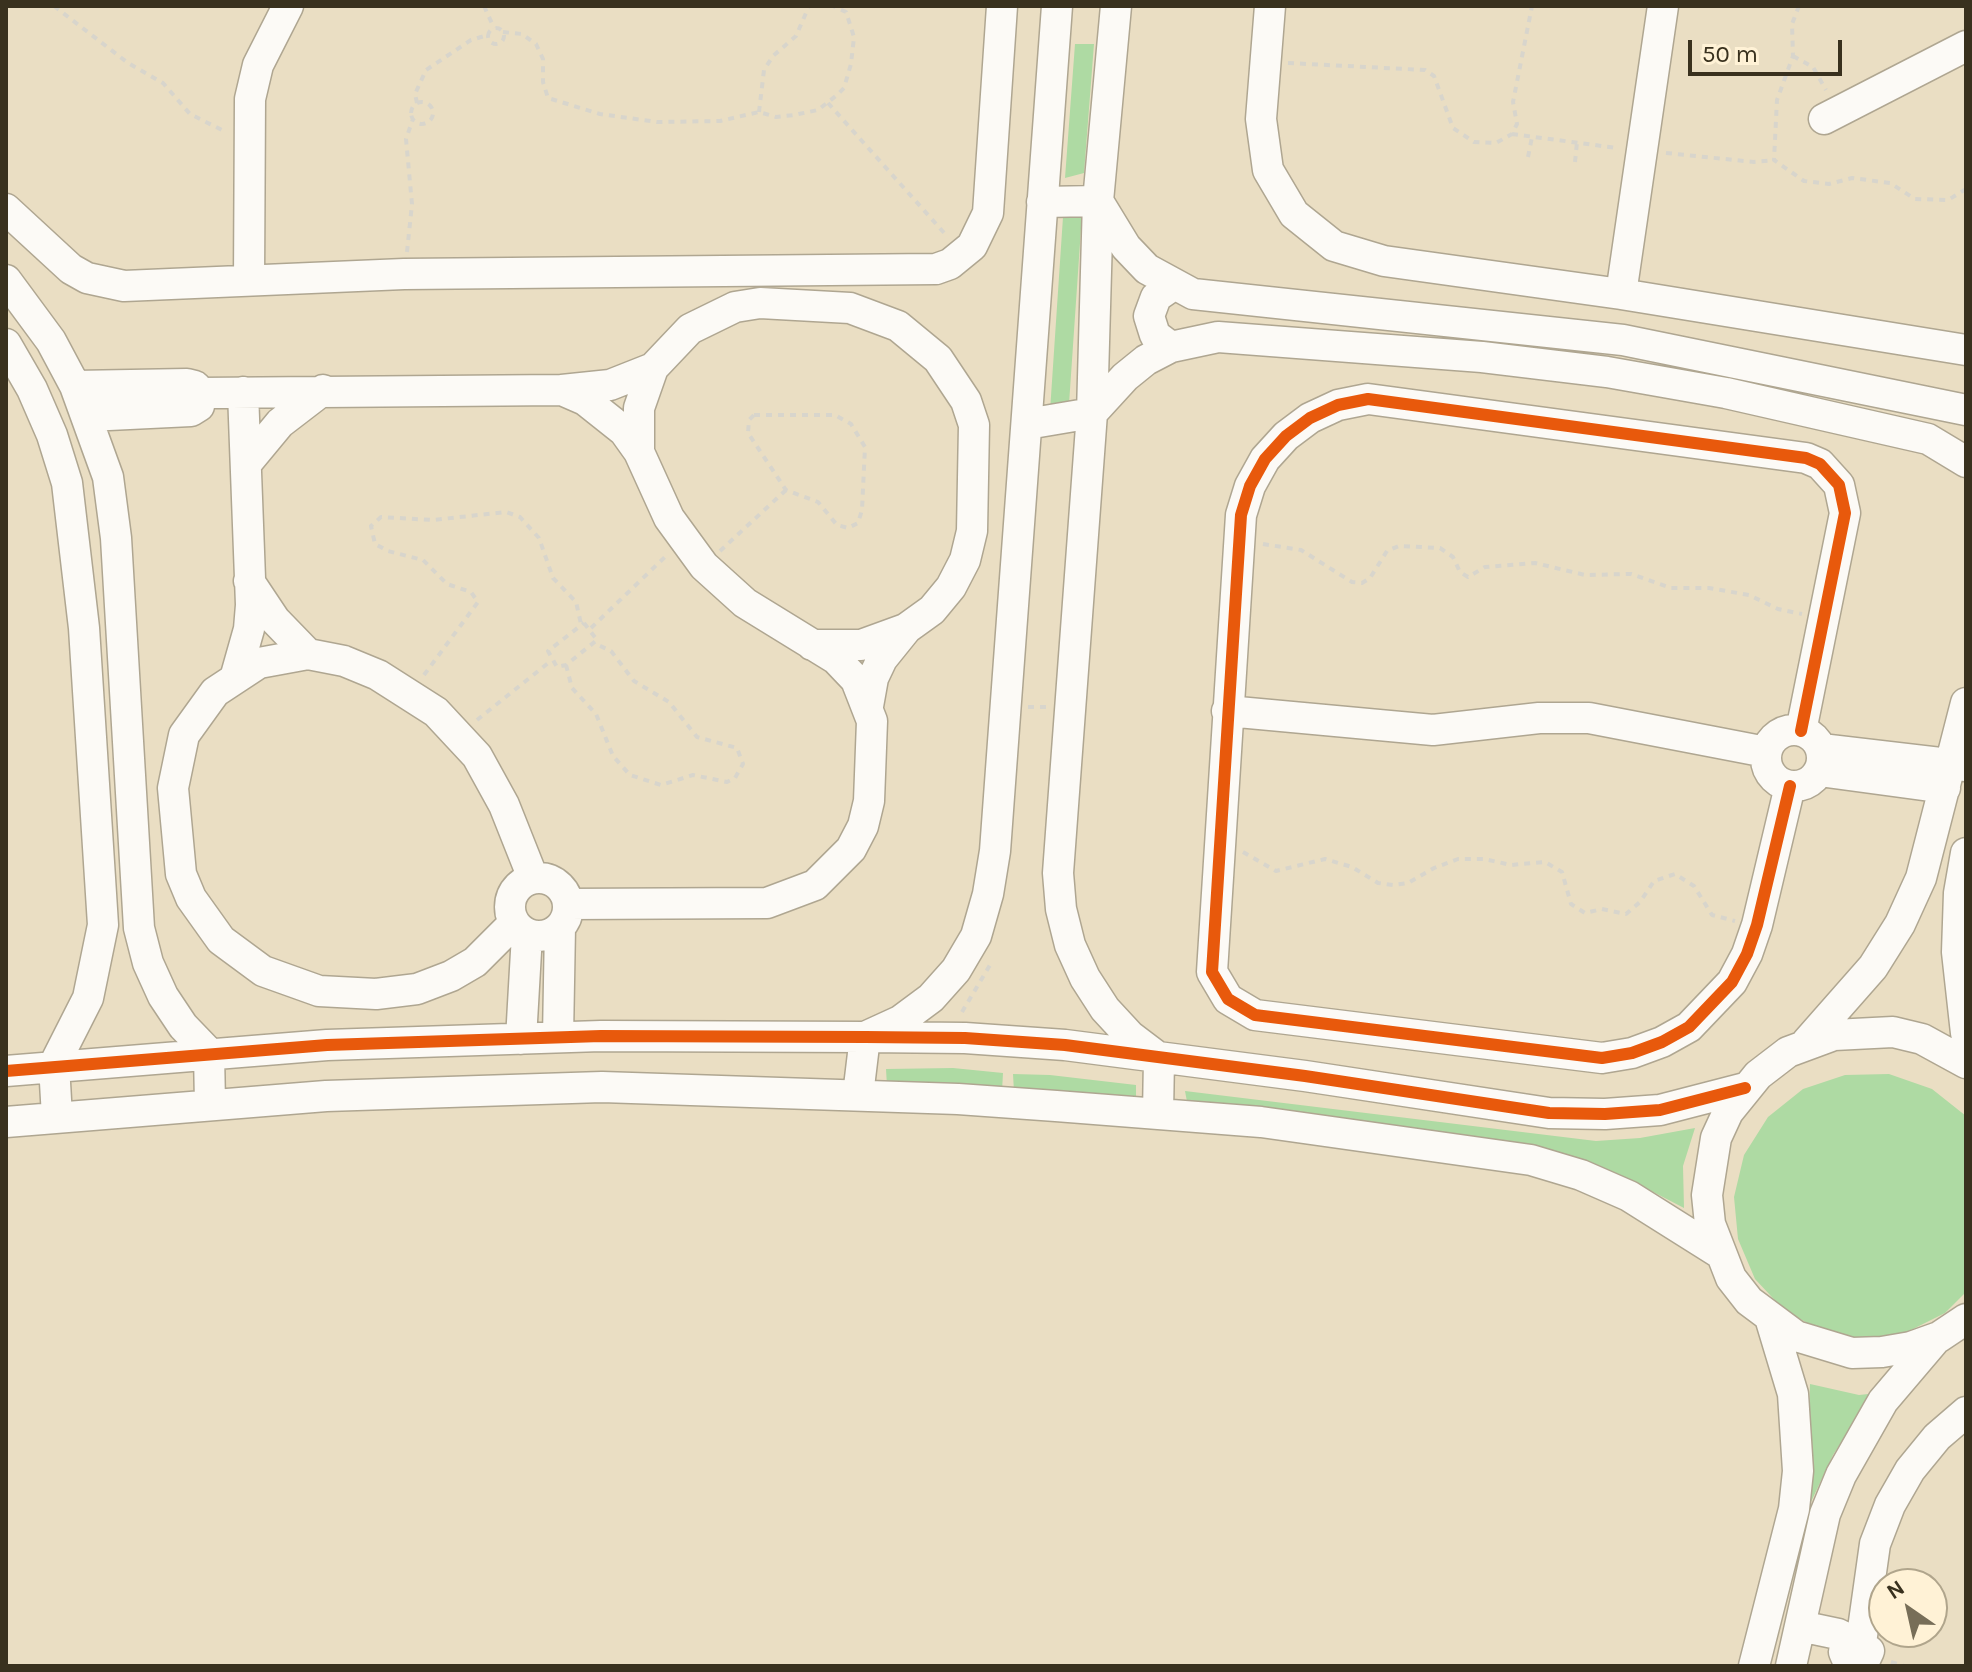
<!DOCTYPE html>
<html>
<head>
<meta charset="utf-8">
<style>
  body { margin:0 }
  #map { position:relative; width:1972px; height:1672px; overflow:hidden; background:#eadec3; font-family:Karla,sans-serif }
  canvas { display:block }
  .frame { position:absolute; inset:0; border:8px solid #39311e; pointer-events:none }
  .north { position:absolute; left:1868px; top:1568px; width:80px; height:80px; box-sizing:border-box; background:#fff2d6; border:2px solid #b0a58c; border-radius:50%; rotate:326deg; font-size:22px; font-weight:700; line-height:32px; text-align:center; color:#39311e }
  .north::after { content:''; display:block; margin:auto; width:28px; height:36px; background:#776e58; clip-path:polygon(50% 0,100% 100%,50% 72%,0 100%) }
  .scale { position:absolute; left:1688px; top:40px; width:154px; height:36px; box-sizing:border-box; border:4px solid #39311e; border-top:0; padding-left:10px; font-size:24px; line-height:28px; white-space:nowrap; color:#39311e; -webkit-text-stroke:6px #fff2d6; paint-order:stroke }
</style>
</head>
<body>
<div id="map">
<canvas width="1972" height="1672"></canvas>
<div class="frame"></div>
<div class="north">N</div>
<div class="scale">50 m</div>
</div>
<script>
const c = document.querySelector('canvas').getContext('2d');
c.lineJoin = 'round';
function fill(path, color) { c.fillStyle = color; c.fill(path, 'evenodd'); }
const shape = rows => new Path2D(rows.map(r => 'M' + r).join(''));
function trace(path, color, width, dash) { c.strokeStyle = color; c.lineWidth = width; c.lineCap = dash ? 'butt' : 'round'; c.setLineDash(dash || []); c.stroke(path); }
fill(shape([
  [1075,44,1094,44,1084,173,1065,178],
  [1082,214,1069,404,1050,411,1063,217],
  [953,1068,1003,1073,1002,1091,887,1086,886,1069],
  [1013,1074,1050,1075,1136,1085,1136,1101,1014,1092],
  [1889,1074,1932,1089,1966,1116,1966,1292,1945,1313,1907,1332,1864,1339,1822,1331,1784,1310,1755,1279,1738,1239,1734,1197,1744,1155,1768,1117,1803,1089,1845,1075],
  [1185,1091,1596,1141,1640,1138,1695,1128,1683,1166,1684,1208,1634,1182,1188,1107],
  [1810,1384,1859,1395,1878,1393,1856,1419,1833,1455,1811,1502,1806,1501]
]), '#aedaa3');
const minor = shape([
  [1116,6,1098,201,1092,413,1058,873,1061,909,1070,945,1085,978,1105,1009,1130,1036,1159,1058,1158,1114],
  [1270,6,1261,119,1268,170,1294,214,1334,246,1384,261,1621,294,1966,350],
  [1824,119,1966,46],
  [1042,202,1098,201,1126,247,1147,269,1193,294,1623,340,1966,410],
  [6,209,71,269,87,278,124,286,404,274,936,269,950,264,972,246,988,213,1002,6],
  [6,280,51,341,75,386,108,477,116,538,139,928,148,963,163,996,183,1026,209,1053,210,1104],
  [249,280,250,99,258,65,288,6],
  [1621,294,1663,6],
  [6,344,32,389,52,435,67,483,84,628,103,925,88,998,54,1065,57,1117],
  [1171,347,1155,335,1149,316,1156,297,1172,286],
  [75,386,187,384,195,386,201,393,199,406,191,411,88,416],
  [562,390,610,385,653,368],
  [201,393,562,390,585,400,624,431,639,452,669,518,704,566,745,603,836,659,856,680,872,721,869,801,863,826,851,849,815,885,767,903,568,904],
  [1027,424,1092,413,1125,377,1146,360,1171,347,1218,337,1482,357,1607,372,1726,393,1928,439,1966,462],
  [639,452,639,408,653,368,690,329,735,307,760,303,850,308,898,326,938,359,966,401,974,425,972,531,965,560,951,587,932,610,907,628,882,659,873,678,868,706],
  [246,464,280,423,323,390],
  [249,581,275,620,308,654],
  [812,645,861,645,905,629],
  [236,675,249,629,251,605,243,392],
  [1227,711,1433,730,1539,718,1589,718,1766,752],
  '1766 758a28 28 0 1 1 56 0a28 28 0 1 1-56 0Z',
  [1821,749,1966,766],
  [1819,771,1945,788],
  [1790,786,1757,925,1747,954,1732,982,1689,1027,1662,1042,1632,1053,1602,1058,1255,1015,1228,999,1212,972,1241,515,1250,486,1265,459,1286,436,1310,418,1338,405,1368,399,1806,458,1820,464,1839,485,1845,513,1801,731],
  [1966,853,1959,893,1957,952,1966,1033],
  '510 907a29 29 0 1 1 58 0a29 29 0 1 1-58 0Z',
  [514,923,475,962,451,976,417,989,376,994,319,991,263,971,221,940,191,898,181,874,173,788,184,735,215,692,259,663,308,654,344,661,378,675,436,712,477,756,504,805,533,878],
  [558,1037,560,927],
  [521,1039,527,934],
  [1807,1042,1873,967,1900,924,1921,878,1966,703],
  [1966,1063,1922,1039,1893,1032,1834,1035,1788,1052,1758,1075,1728,1112,1716,1138,1707,1195,1710,1224,1731,1278,1749,1301,1796,1336,1852,1353,1882,1352,1911,1347,1939,1337,1966,1319],
  [6,1071,327,1045,601,1036,865,1037,965,1038,1065,1045,1305,1076,1549,1113,1605,1114,1660,1110,1745,1088],
  [858,1095,865,1037,900,1021,931,998,956,970,976,936,988,894,995,851,1057,6],
  [6,1122,326,1096,602,1087,958,1099,1056,1106,1261,1122,1531,1160,1581,1175,1629,1196,1718,1252],
  [1800,1626,1838,1634,1854,1642],
  [1861,1643,1875,1544,1890,1505,1910,1470,1937,1437,1966,1412],
  [1754,1666,1794,1509,1798,1471,1793,1394,1771,1321],
  [1791,1666,1825,1514,1841,1475,1883,1401,1934,1341],
  [1850,1666,1844,1652,1849,1644,1857,1642,1869,1651,1862,1666]
]);
trace(minor, '#afa691', 33);
trace(shape([
  [54,6,128,63,163,83,190,114,226,132],
  [484,6,494,28],
  [1799,6,1792,24,1793,56,1777,100,1774,160,1804,181,1829,184,1852,178,1890,183,1915,199,1948,200,1966,189],
  '488 36a8 8 0 1 1 16 0a8 8 0 1 1-16 0Z',
  [503,32,522,34,536,44,543,59,543,82,548,98,600,114,657,122,720,121,759,112,776,117,794,115,818,110,837,95,844,88,851,64,854,37,846,12,833,6,818,6],
  [1793,56,1813,67,1826,90],
  [1288,63,1425,70,1434,76,1453,128,1474,142,1496,143,1512,134,1517,124,1513,102,1532,6],
  '411 113a11 11 0 1 1 22 0a11 11 0 1 1-22 0Z',
  [417,103,415,94,426,70,471,40,488,35],
  [828,103,946,235],
  [759,112,764,70,773,56,796,36,809,6],
  [1512,134,1617,148],
  [1666,153,1754,162,1774,160],
  [1528,157,1532,137],
  [1575,162,1577,142],
  [407,252,412,204,406,139,413,119],
  [754,415,835,415,851,424,865,447,862,510,858,523,848,528,837,525,818,502,786,490,748,433,749,420,754,415],
  [1263,544,1301,550,1352,582,1362,583,1370,578,1387,551,1399,546,1440,548,1453,557,1460,572,1468,577,1485,567,1535,563,1585,575,1631,574,1671,588,1709,588,1749,595,1778,609,1802,614],
  [720,551,786,490],
  [584,623,597,640,566,665,557,667,548,651,584,623],
  [591,628,667,555],
  [566,665,572,688,596,714,613,756,630,775,661,785,693,775,727,782,735,778,743,764,737,748,697,737,669,702,634,681,611,651,594,643],
  [424,675,478,602,471,592,447,584,423,560,388,551,375,544,371,526,381,517,433,520,506,512,520,517,539,538,553,578,576,602,581,624],
  [1028,707,1047,707],
  [477,720,552,660],
  [1243,852,1276,871,1325,859,1352,867,1378,883,1393,885,1408,883,1434,868,1458,859,1484,859,1511,865,1545,862,1562,872,1571,904,1585,913,1602,909,1626,914,1640,902,1654,881,1675,874,1694,886,1712,915,1735,921],
  [962,1012,990,965],
  [1891,1662,1904,1666]
]), '#d8d5cc', 4, [6, 6]);
trace(minor, '#fcfaf6', 30);
trace(shape([
  [1790,786,1757,925,1747,954,1732,982,1689,1027,1662,1042,1632,1053,1602,1058,1255,1015,1228,999,1212,972,1241,515,1250,486,1265,459,1286,436,1310,418,1338,405,1368,399,1806,458,1820,464,1839,485,1845,513,1801,731],
  [6,1071,327,1045,601,1036,865,1037,965,1038,1065,1045,1305,1076,1549,1113,1605,1114,1660,1110,1745,1088]
]), '#e8590c', 12);
</script>
</body>
</html>
